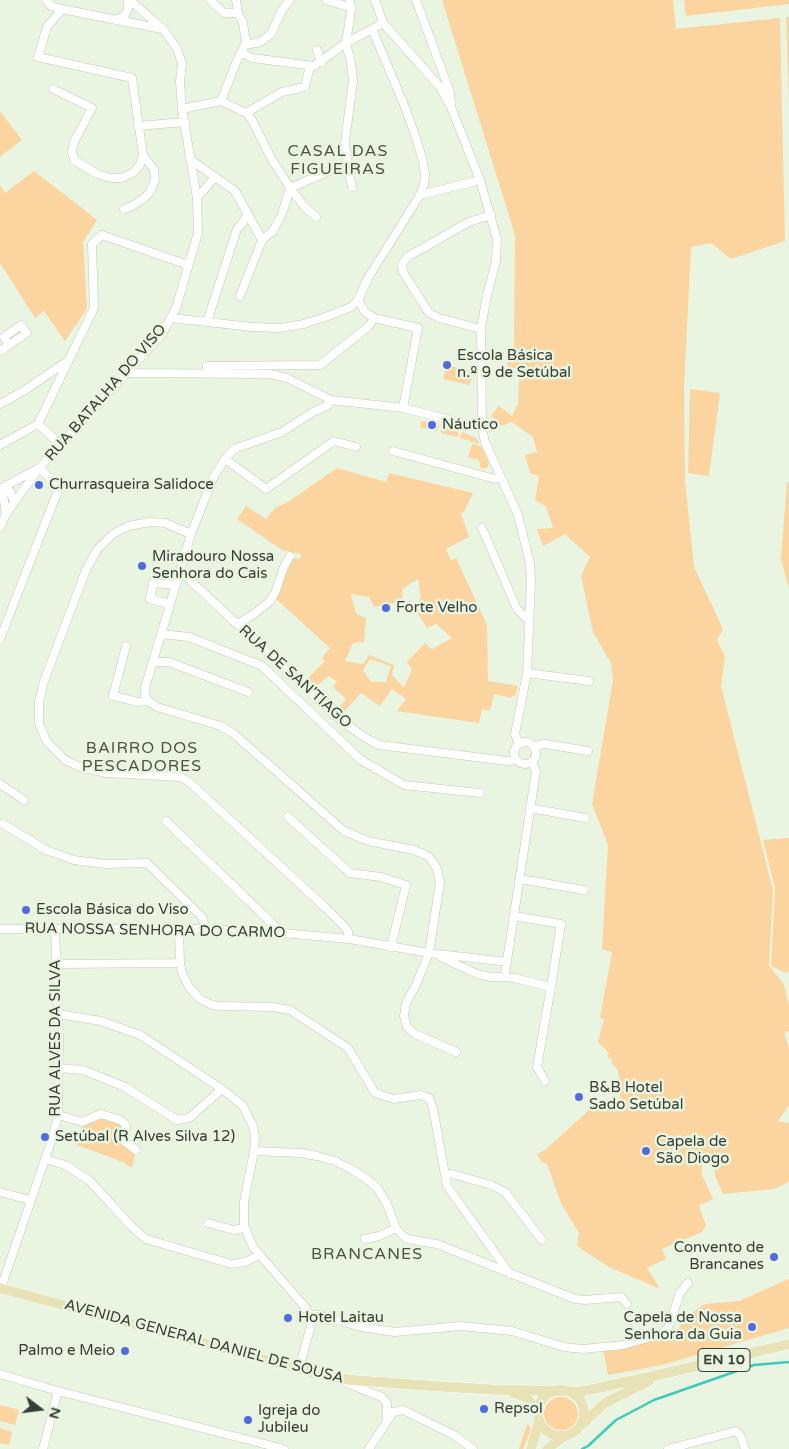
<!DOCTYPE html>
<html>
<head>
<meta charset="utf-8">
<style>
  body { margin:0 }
  #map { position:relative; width:789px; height:1449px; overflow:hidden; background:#e9f5e0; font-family:"Varela Round",sans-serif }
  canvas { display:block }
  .north { position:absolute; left:15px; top:1384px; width:50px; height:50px; -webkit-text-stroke:4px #e9f5e0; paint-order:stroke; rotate:105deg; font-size:14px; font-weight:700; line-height:20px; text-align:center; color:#383d35 }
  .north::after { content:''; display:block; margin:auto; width:18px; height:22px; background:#383d35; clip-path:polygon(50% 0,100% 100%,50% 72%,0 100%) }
</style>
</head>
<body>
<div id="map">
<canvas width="789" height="1449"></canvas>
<div class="north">N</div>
</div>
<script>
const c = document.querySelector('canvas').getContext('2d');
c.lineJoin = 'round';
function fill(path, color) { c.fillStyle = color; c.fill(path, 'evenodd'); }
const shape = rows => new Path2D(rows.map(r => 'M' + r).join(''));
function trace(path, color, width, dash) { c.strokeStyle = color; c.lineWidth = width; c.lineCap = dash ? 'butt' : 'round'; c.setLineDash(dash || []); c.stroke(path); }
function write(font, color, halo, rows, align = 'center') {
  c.font = font + ' "Varela Round",sans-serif'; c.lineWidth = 5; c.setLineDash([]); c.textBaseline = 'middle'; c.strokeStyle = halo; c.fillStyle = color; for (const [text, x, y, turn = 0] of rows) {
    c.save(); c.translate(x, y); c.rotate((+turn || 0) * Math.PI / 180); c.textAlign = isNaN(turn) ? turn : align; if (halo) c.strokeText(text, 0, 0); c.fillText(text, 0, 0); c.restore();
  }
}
fill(shape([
  [442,0,673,0,676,29,780,18,785,241,731,259,711,243,691,247,684,388,685,480,694,567,723,629,717,640,725,657,721,686,773,890,769,965,784,985,789,1005,789,1031,784,1033,789,1048,789,1105,778,1121,789,1123,789,1182,774,1189,723,1194,715,1176,714,1164,702,1164,702,1175,713,1199,699,1206,706,1225,702,1232,662,1249,666,1259,647,1268,659,1287,658,1288,609,1267,577,1246,579,1233,561,1203,547,1164,541,1161,537,1154,545,1150,587,1112,587,1110,602,1099,619,1101,622,1087,617,1069,611,1063,613,1061,607,1056,609,1053,598,1042,604,1019,600,1018,612,952,602,949,608,845,592,804,613,680,611,663,593,632,581,576,590,557,565,534,543,546,537,529,553,528,546,506,535,500,539,476,530,473,525,455,537,452,533,437,512,422,501,426,491,416,499,406,512,416,518,404,519,380,515,368,508,370,507,360,514,348,515,235],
  [684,0,789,0,789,4,686,16],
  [786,17,789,17,789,107],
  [0,111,22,140,0,157],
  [34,171,97,220,83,242,87,309,65,341,44,311,35,318,0,263,0,185,5,193],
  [447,365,473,371,470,385,443,379],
  [690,389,720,393,709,476,688,473],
  [421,421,439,425,437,431,420,427],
  [442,426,459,431,458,437,441,433],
  [462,432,476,438,480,444,460,438],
  [472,444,482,447,489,463,487,468,481,469,479,460,468,457],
  [337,468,386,482,389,473,473,493,464,512,461,514,469,537,446,549,451,560,456,558,487,625,488,681,518,686,515,696,512,696,511,698,494,694,490,711,482,709,479,723,397,711,406,699,392,689,380,706,361,693,341,715,337,710,346,699,333,687,337,682,329,676,316,686,308,678,325,661,322,658,330,648,275,598,290,560,301,558,301,554,282,550,237,519,246,506,266,519,275,508,288,502],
  [418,579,421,598,414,607,427,628,436,624,452,638,432,649,425,643,407,662,412,669,404,688,392,675,394,665,369,655,363,664,345,661,353,643,364,642,366,618,356,614,351,594,369,597,374,607,403,601,402,589],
  [370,659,391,666,386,682,371,682,363,670],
  [787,482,789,482,789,589,781,559],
  [789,838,789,971,786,973,771,966,775,888,763,840],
  [98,1114,122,1121,123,1136,136,1150,132,1168,123,1162,77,1145,82,1125],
  [789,1279,789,1328,662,1365,608,1375,603,1349,661,1339,679,1328,687,1316,705,1304,739,1301],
  '544 1414a17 17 0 1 1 34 0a17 17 0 1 1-34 0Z',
  [0,1405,19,1410,15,1425,0,1421],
  [527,1424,531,1427,529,1435,523,1449,519,1449],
  [0,1428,12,1432,9,1445,0,1443]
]), '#fbd49f');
trace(shape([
  [582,1449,588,1446,616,1420,654,1400,754,1365,789,1362]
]), '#41c8bd', 2.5);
const minor = shape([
  [46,0,51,6,62,9],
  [210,0,224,13,238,13],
  [327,0,351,8],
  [350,0,351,11,346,43,351,63,353,81,345,142,348,168,352,187],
  [375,0,383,23,440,87,451,107,480,180,497,239,496,261,486,300,481,329,482,428,485,442,518,515,530,563,531,581,527,673,515,734,519,744],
  [416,0,450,92,451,105],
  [116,20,125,15,128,9,128,0],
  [245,45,260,42,271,34,282,10,290,0],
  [317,50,321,63],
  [242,53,252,58,314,66,346,43,383,23],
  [53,89,92,108,74,142,72,152,74,160,97,174,111,178,122,178,134,172,140,165,143,155,132,78,38,57,47,27,62,9,162,29],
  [221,101,236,63,246,42,243,23,238,13,236,0],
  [182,109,221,101,246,113,252,120,270,156,290,188,303,205,316,217],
  [246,113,282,92,305,87,310,66],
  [138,126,185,122],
  [191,160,215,177,197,198],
  [215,177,235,191,262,240],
  [420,195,480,180],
  [124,209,132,206,143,199,150,192,155,180,154,170,143,155],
  [240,296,262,240,273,231,282,214,290,188,329,171,348,168],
  [358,300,365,312,374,318,418,328,403,408],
  [171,318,253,327,279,328,304,324,331,315,351,307,358,300,368,278,420,195,424,184,425,174,422,158,416,138,405,107,372,29],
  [207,322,237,229,241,225,248,214],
  [481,329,439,318,429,313,403,272,402,264,407,257,469,222,491,215],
  [0,351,1,351,9,345,27,333,21,325,4,337,9,345],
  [207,372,207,366,320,365,369,326,374,318],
  [128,373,270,374,287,378,331,400,403,408,482,428],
  [0,404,25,390,69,360],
  [0,445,38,424],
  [61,445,38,424,94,308,92,244,102,235,188,265],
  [393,451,495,479,501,477],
  [225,459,266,489,334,441,356,447],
  [0,488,10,491,14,502],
  [2,488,6,514],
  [0,489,37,469],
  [0,528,6,514,39,468,162,334,176,308,198,233,197,198,182,109,180,82,182,63,177,49,164,30,130,0],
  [482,528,517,609,525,617,529,617],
  [191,534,165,523,150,522,128,526,113,534,97,550,86,570,44,681,39,702,39,724,47,742,65,760,80,767,107,773,180,777,188,781,327,909,343,925,348,931,349,939],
  [180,571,339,719,364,737,379,745,507,761,517,760],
  [170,604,150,599,153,583,176,585],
  [237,624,254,614,269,602,275,593,284,567,290,556],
  [161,634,189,637,262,666,361,760,404,785,480,793],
  [0,639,57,493,56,483,39,468],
  [126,646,113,696,138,702,148,701,157,707,221,726,234,734,344,831,368,841,414,850,428,856,433,862,437,869,440,882,429,953,416,985,406,1003,404,1016,407,1027,415,1034,456,1052],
  [153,662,169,662,248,692],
  [527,673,589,681],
  [148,701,145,695,145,688,191,534,213,478,225,459,234,449,282,432,313,412,327,406,331,400],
  '514 753a11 11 0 1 1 22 0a11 11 0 1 1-22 0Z',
  [534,746,545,744,588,751],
  [0,784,24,800],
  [530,808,585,818],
  [288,817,350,873,381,877,406,885,391,947],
  [166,821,282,933],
  [3,824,46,850,74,860,105,864,147,863,202,917,206,929],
  [520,879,584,890],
  [0,929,206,929,282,933,349,939,429,953,507,962],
  [179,929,180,963,182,973,189,987,200,999,212,1005,219,1006,272,1007,290,1010,348,1048,375,1093,394,1099,420,1095,429,1098,433,1108,447,1186,510,1274],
  [441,957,477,974,492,977,502,977,505,974,536,771,532,762],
  [57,964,180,963],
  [502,977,514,978,551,987,561,924,514,916],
  [58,1014,101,1021,140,1035,222,1089,243,1106,253,1126,255,1137,254,1151,244,1202,244,1225,253,1247,305,1307,310,1315,311,1325,299,1369],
  [58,1068,83,1070,125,1087,177,1120,189,1118,222,1089],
  [545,1081,537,1067,551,987],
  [58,1115,82,1122,101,1114,120,1120,125,1124,126,1127,124,1141,136,1150],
  [254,1151,301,1153,317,1156,335,1161,351,1169,367,1179,377,1188,386,1202,396,1228,401,1234,407,1239,437,1244,575,1299,585,1300,621,1297,627,1304],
  [45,1159,65,1165,89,1180,132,1227,146,1239,231,1264,245,1262,260,1255],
  [445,1175,452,1174,491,1185,505,1192,542,1240],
  [0,1192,30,1200],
  [208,1223,234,1230,245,1228],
  [365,1239,379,1236,396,1228],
  [1,1288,52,1139,58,1115,59,1039,55,929],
  [310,1315,320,1315,361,1327,395,1332,460,1326,512,1331,564,1347,583,1349,623,1345,661,1334,667,1329,670,1323,680,1293,688,1283],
  [0,1374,58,1391,284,1449],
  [344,1382,382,1397,387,1403,387,1418],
  [43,1449,58,1391],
  [369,1449,393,1412,403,1410,454,1435,473,1449],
  [668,1449,736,1431,740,1435,745,1449]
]);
const major = shape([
  [0,1288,325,1376,352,1380,433,1386,500,1390,563,1391],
  '538 1413a23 23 0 1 1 46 0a23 23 0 1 1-46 0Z',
  [570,1392,579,1392,658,1375,789,1344],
  [513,1393,520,1395,529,1400,538,1412],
  [582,1424,605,1403,649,1381],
  [531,1449,539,1421],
  [547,1449,565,1436]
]);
trace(minor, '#bfcbb6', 9);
trace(major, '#fff', 11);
trace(minor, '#fff', 8);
trace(major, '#e8e3b7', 10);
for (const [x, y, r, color] of [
  [447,365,5,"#526adf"],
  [432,425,5,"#526adf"],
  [39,485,5,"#526adf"],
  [142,566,5,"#526adf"],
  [386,608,5,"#526adf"],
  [26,910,5,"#526adf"],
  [579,1097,5,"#526adf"],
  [45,1137,5,"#526adf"],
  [646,1151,5,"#526adf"],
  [774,1257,5,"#526adf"],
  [288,1318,5,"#526adf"],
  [752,1327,5,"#526adf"],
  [125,1351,5,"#526adf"],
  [484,1409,5,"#526adf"],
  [248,1420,5,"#526adf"]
]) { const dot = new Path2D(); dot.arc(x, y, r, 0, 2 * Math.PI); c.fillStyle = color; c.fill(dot); trace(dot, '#e9f5e0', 2); }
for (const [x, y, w] of [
  [724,1360,52]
]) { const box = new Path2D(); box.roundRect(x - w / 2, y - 11.5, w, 23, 4); c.fillStyle = '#e9f5e0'; c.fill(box); trace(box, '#383d35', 1); }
write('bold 14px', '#383d35', null, [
  ["EN 10",724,1360]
]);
write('15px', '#383d35', '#e9f5e0', [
  ["Escola Básica",457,356],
  ["n.º 9 de Setúbal",457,373],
  ["Náutico",442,425],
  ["Churrasqueira Salidoce",49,485],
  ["Miradouro Nossa",152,557],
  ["Senhora do Cais",152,574],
  ["Forte Velho",396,608],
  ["Escola Básica do Viso",36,910],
  ["B&B Hotel",589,1088],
  ["Sado Setúbal",589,1105],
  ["Setúbal (R Alves Silva 12)",55,1137],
  ["Capela de",656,1142],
  ["São Diogo",656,1159],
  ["Convento de",764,1248,"right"],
  ["Brancanes",764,1265,"right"],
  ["Hotel Laitau",298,1318],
  ["Capela de Nossa",742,1318,"right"],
  ["Senhora da Guia",742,1335,"right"],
  ["Palmo e Meio",115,1351,"right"],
  ["Repsol",494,1409],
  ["Igreja do",258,1411],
  ["Jubileu",258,1428]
], 'left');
write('15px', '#383d35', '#e9f5e0', [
  ["RUA BATALHA DO VISO",106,393,-49],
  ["RUA DE SAN'TIAGO",295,677,42],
  ["RUA NOSSA SENHORA DO CARMO",155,931,1],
  ["RUA ALVES DA SILVA",56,1038,-90],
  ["AVENIDA GENERAL DANIEL DE SOUSA",204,1342,15]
]);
c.letterSpacing = '1px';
write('16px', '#4b5443', '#e9f5e0', [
  ["CASAL DAS",338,152],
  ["FIGUEIRAS",338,170],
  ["BAIRRO DOS",142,749],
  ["PESCADORES",142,767],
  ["BRANCANES",367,1255]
]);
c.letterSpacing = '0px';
</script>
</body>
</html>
